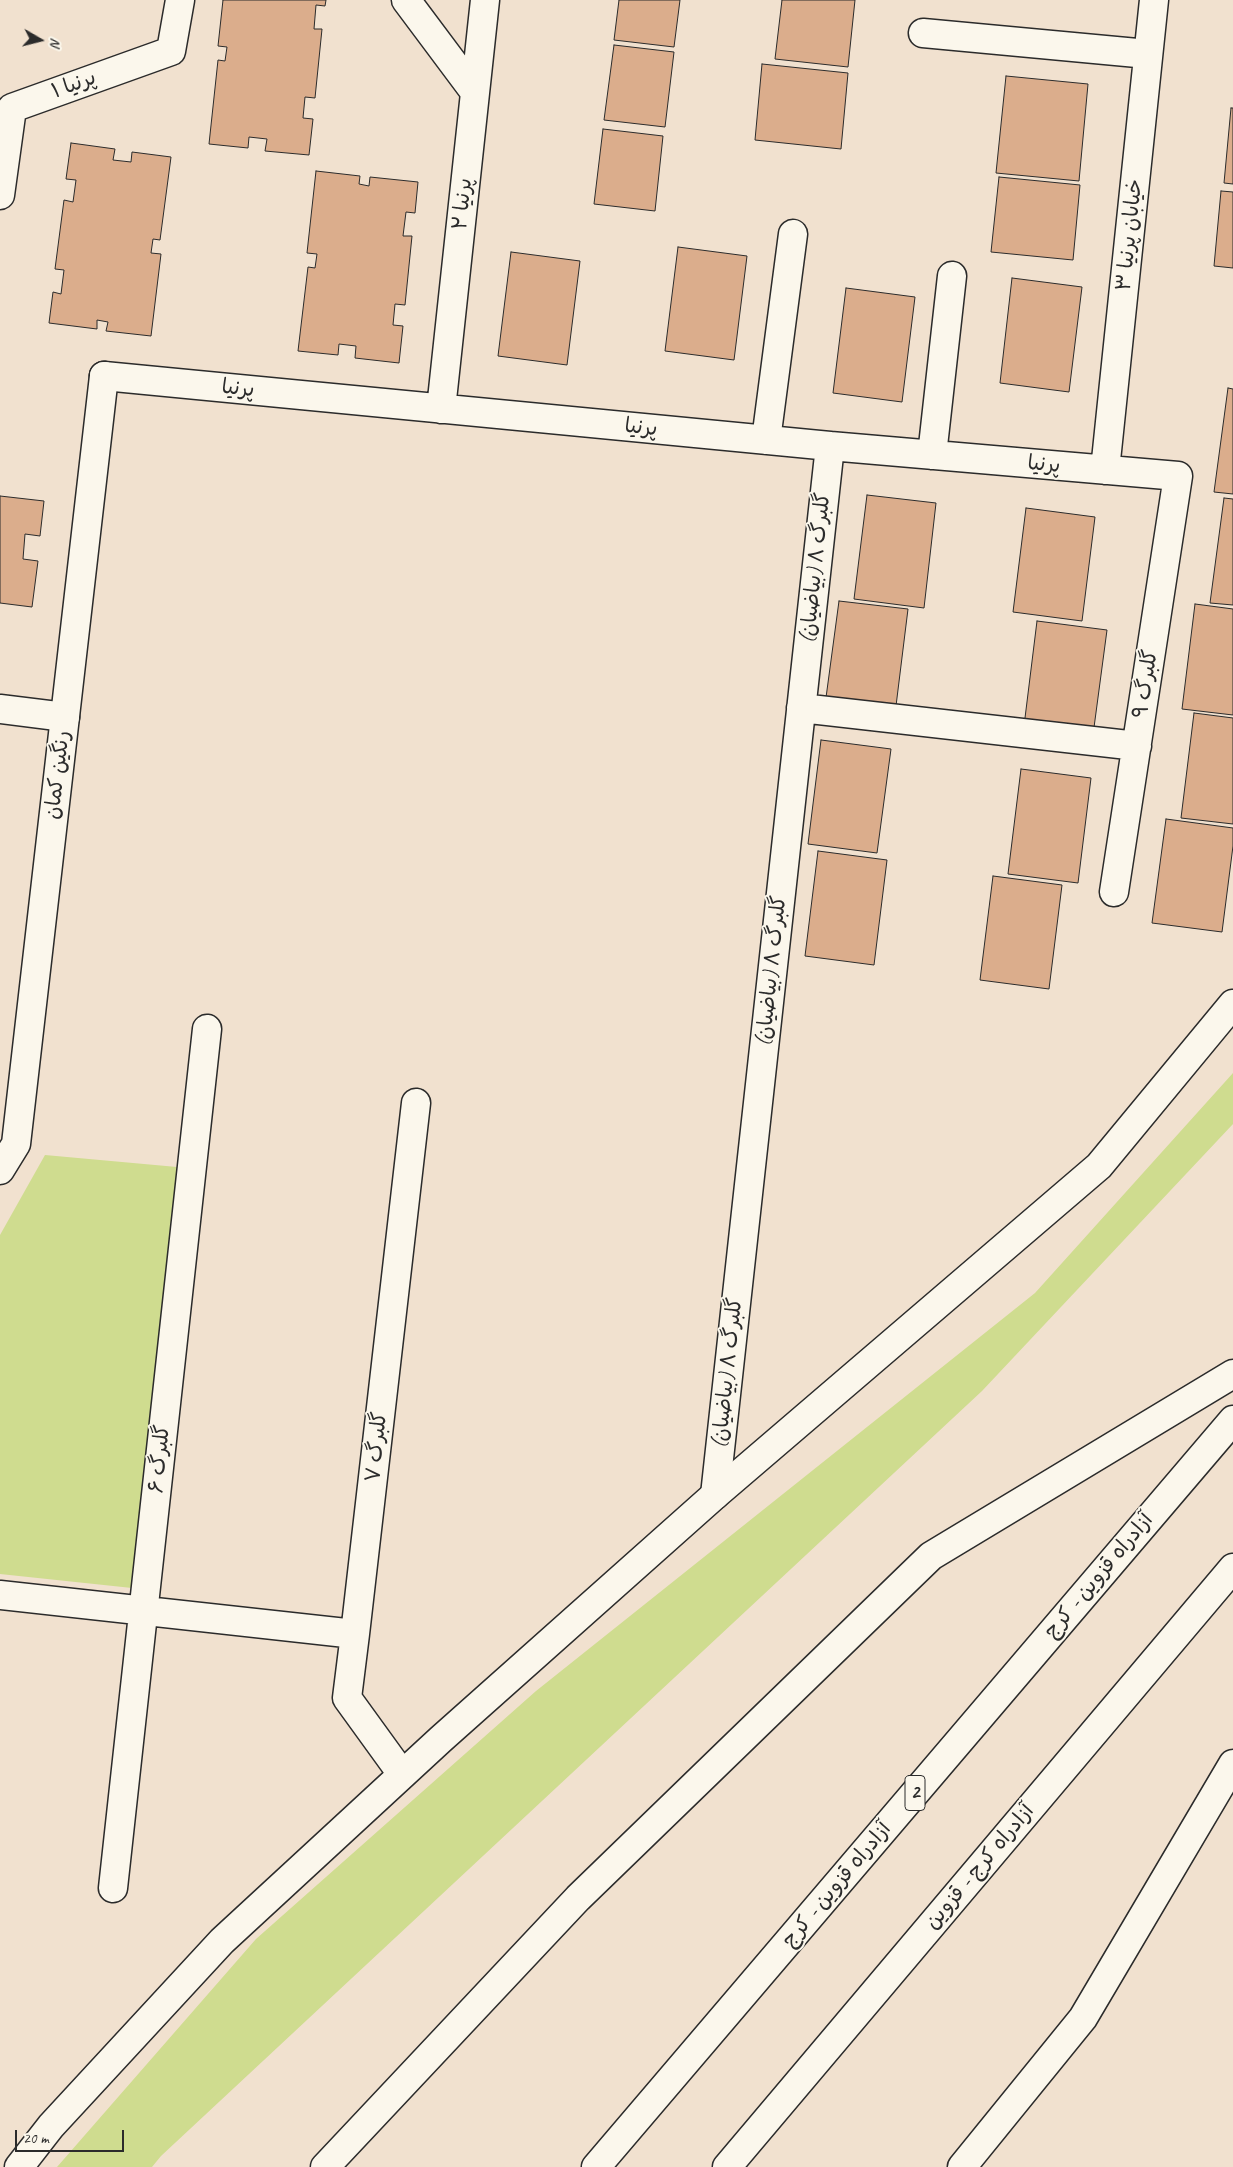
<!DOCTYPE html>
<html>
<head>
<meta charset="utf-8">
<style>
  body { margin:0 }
  #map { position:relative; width:1233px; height:2167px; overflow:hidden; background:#f1e1cf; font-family:Caveat,sans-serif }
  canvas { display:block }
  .north { position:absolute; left:15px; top:15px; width:50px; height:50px; -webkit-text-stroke:4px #fbf7ec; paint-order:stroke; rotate:98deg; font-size:14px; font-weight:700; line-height:20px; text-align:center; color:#2b2b2b }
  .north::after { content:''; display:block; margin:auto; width:18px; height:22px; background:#2b2b2b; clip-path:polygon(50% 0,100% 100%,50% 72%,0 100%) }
  .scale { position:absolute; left:15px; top:2130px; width:109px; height:22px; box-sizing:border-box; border:2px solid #2b2b2b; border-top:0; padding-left:6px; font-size:15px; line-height:18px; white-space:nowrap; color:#2b2b2b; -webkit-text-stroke:4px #fbf7ec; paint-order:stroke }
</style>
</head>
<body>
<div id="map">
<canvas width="1233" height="2167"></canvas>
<div class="north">N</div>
<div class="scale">20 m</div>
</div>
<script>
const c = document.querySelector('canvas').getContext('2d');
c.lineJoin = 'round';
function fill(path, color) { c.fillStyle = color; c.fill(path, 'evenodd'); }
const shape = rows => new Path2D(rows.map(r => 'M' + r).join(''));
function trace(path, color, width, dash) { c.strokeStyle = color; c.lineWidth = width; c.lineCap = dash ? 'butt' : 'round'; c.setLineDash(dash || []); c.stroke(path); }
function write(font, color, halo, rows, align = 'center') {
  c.font = font + ' Caveat,"Playpen Sans Arabic",sans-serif'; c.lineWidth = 4; c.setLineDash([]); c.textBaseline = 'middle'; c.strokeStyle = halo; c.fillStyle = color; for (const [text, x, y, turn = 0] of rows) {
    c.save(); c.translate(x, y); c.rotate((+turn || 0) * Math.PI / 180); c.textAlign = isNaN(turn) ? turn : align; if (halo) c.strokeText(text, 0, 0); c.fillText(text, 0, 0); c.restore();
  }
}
fill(shape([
  [1233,1073,1233,1124,982,1391,161,2156,152,2167,57,2167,256,1939,536,1691,1035,1293],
  [45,1155,177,1167,132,1588,0,1574,0,1235]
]), '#cfdc8f');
const building = shape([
  [223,0,326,0,325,6,316,5,314,29,322,29,315,98,305,97,303,118,313,119,309,155,265,151,267,139,249,137,248,148,209,144,218,60,225,61,227,47,218,46,223,0],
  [619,0,680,0,674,47,614,40,619,0],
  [782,0,855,0,848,67,775,59,782,0],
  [614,45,674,52,665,127,604,120,614,45],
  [762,64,848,73,841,149,755,140,762,64],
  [1006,76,1088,84,1079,181,996,173,1006,76],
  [1231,108,1233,108,1233,184,1224,183,1231,108],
  [603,129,663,136,655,211,594,204,603,129],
  [71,143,115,149,113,160,131,162,132,152,171,157,160,240,153,239,151,253,161,254,151,336,106,331,108,322,97,320,97,329,49,323,53,292,61,294,64,270,55,269,64,200,73,202,76,180,66,179,71,143],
  [316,171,360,176,359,184,369,186,370,177,418,182,415,213,406,212,403,236,412,236,405,305,395,304,393,325,403,326,399,363,355,358,356,346,339,344,338,355,298,351,308,267,315,268,317,254,307,253,316,171],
  [999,177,1080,185,1073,260,991,252,999,177],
  [1221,191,1233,192,1233,268,1214,266,1221,191],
  [678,247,747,256,734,360,665,351,678,247],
  [511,252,580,261,567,365,498,356,511,252],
  [1012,278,1082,287,1069,392,1000,383,1012,278],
  [846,288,915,297,902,402,833,393,846,288],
  [1228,388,1233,389,1233,494,1214,492,1228,388],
  [867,495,936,503,924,608,854,599,867,495],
  [0,496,44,501,40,536,25,534,23,559,38,561,32,607,0,603,0,496],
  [1224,498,1233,499,1233,605,1210,603,1224,498],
  [1026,508,1095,517,1082,621,1013,612,1026,508],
  [839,601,908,609,895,714,825,705,839,601],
  [1195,604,1233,609,1233,715,1182,709,1195,604],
  [1037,621,1107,630,1093,735,1024,726,1037,621],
  [1194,713,1233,718,1233,824,1181,818,1194,713],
  [821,740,891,749,877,853,808,844,821,740],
  [1021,769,1091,778,1078,883,1008,874,1021,769],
  [1166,819,1233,828,1233,846,1222,932,1152,923,1166,819],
  [818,851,887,860,874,965,805,956,818,851],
  [993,876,1062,885,1049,989,980,980,993,876]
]);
fill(building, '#dbad8c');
trace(building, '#2b2b2b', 1);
const minor = shape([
  [406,0,474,91],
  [923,33,1148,54],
  [0,195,12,108,171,51,180,0],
  [104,376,830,446,1178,476,1114,892],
  [441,409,485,0],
  [766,440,793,234],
  [932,455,952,276],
  [1105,470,1154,0],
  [801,708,1137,746],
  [0,709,65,717],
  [715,1495,830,446],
  [0,1595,355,1634],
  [402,1774,347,1698,355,1634,416,1103],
  [113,1888,207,1029]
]);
const tertiary = shape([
  [0,1170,16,1144,104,376],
  [962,2167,1083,2018,1233,1764]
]);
const secondary = shape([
  [19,2167,51,2126,222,1941,441,1739,715,1495,1099,1166,1233,1004]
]);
const motorway = shape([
  [325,2167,578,1898,931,1556,1233,1374],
  [596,2167,1233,1420],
  [727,2167,1233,1568]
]);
trace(minor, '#2b2b2b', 31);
trace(tertiary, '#2b2b2b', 31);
trace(secondary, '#2b2b2b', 31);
trace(motorway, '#2b2b2b', 31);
trace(minor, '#fbf7ec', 28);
trace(tertiary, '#fbf7ec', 28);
trace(secondary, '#fbf7ec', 28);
trace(motorway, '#fbf7ec', 28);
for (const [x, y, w] of [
  [915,1793,20]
]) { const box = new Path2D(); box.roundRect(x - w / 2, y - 17.5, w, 35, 4); c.fillStyle = '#fbf7ec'; c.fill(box); trace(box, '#2b2b2b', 1); }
write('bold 20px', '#2b2b2b', null, [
  ["2",915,1793]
]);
write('21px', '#2b2b2b', '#fbf7ec', [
  ["پرنیا ۱",74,85,-20],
  ["پرنیا ۲",463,204,-84],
  ["خیابان پرنیا ۳",1130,235,-84],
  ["پرنیا",238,389,6],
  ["پرنیا",641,428,6],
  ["پرنیا",1044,465,5],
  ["گلبرگ ۸ (بیاضیان)",816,568,-84],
  ["گلبرگ ۹",1146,684,-81],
  ["رنگین کمان",58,775,-83],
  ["گلبرگ ۸ (بیاضیان)",772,971,-84],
  ["گلبرگ ۸ (بیاضیان)",728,1373,-84],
  ["گلبرگ ۷",377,1447,-84],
  ["گلبرگ ۶",160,1459,-84],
  ["آزادراه قزوین - کرج",1099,1576,-50],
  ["آزادراه کرج - قزوین",980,1867,-50],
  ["آزادراه قزوین - کرج",837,1885,-50]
]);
</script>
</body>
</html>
